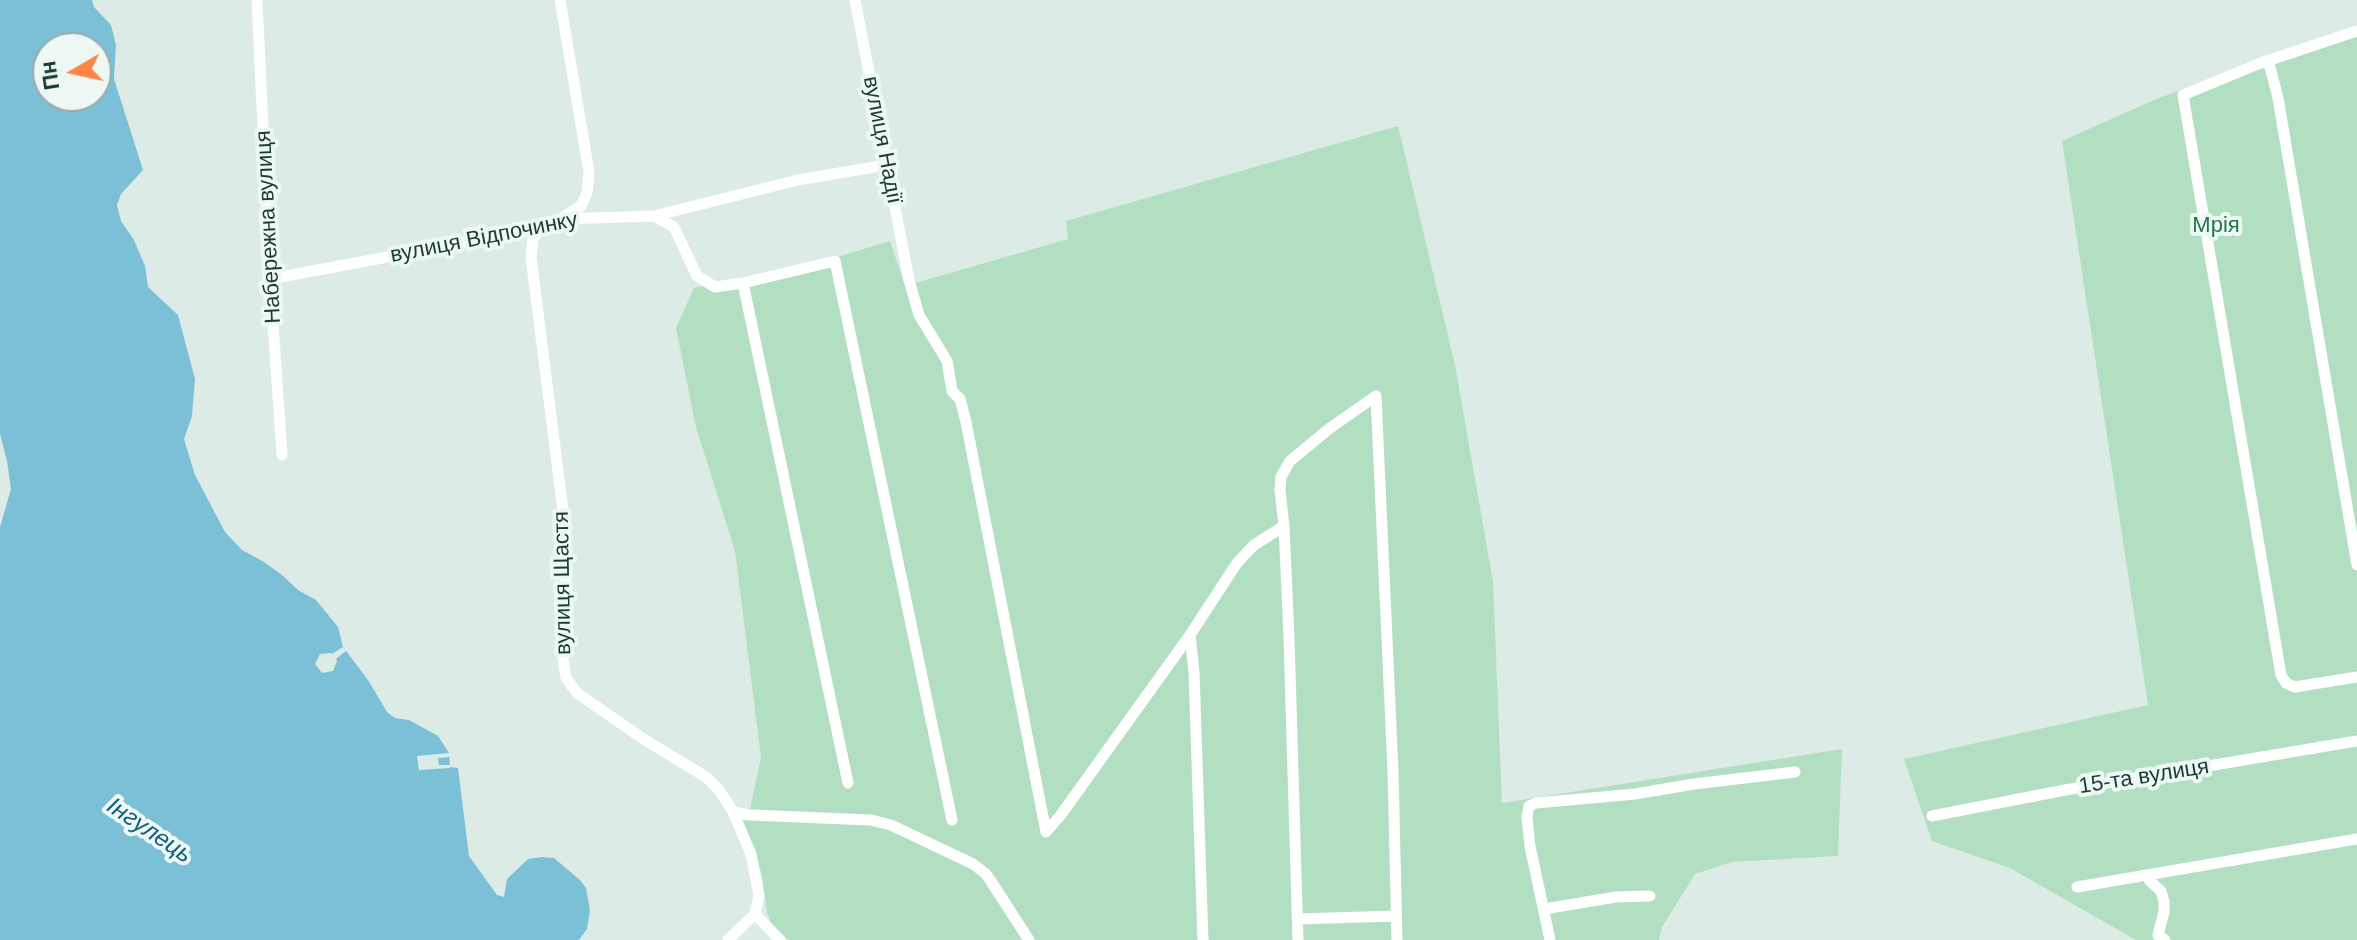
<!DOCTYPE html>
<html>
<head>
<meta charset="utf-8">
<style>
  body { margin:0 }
  #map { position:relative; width:2357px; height:940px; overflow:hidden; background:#dcebe6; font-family:Helvetica,sans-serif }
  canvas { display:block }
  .north { position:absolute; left:32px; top:32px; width:80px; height:80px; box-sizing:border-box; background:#edf7f3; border:2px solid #99aca7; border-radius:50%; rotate:261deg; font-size:22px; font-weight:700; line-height:32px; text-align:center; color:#1c3b36 }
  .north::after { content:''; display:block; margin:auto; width:28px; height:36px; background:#ff8546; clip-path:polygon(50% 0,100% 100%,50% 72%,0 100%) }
</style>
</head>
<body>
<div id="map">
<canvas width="2357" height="940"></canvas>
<div class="north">Пн</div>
</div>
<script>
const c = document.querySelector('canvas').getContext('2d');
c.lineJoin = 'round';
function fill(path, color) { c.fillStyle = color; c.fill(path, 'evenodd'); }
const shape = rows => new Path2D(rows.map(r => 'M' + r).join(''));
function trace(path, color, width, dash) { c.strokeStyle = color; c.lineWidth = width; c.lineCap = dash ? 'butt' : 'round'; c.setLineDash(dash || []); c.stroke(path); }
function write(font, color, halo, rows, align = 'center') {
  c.font = font + ' Helvetica,sans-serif'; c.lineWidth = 8; c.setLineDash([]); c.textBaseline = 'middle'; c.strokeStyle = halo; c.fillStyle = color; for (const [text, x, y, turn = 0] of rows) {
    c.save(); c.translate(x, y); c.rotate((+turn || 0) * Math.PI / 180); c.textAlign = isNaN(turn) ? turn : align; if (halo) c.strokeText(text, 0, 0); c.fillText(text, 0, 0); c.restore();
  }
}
fill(shape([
  [2357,26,2357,940,2136,940,2010,868,1932,841,1904,759,2148,705,2062,141,2154,100,2325,36],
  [1398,126,1455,365,1493,582,1502,803,1842,749,1838,856,1732,862,1695,874,1662,927,1659,940,1035,940,996,878,988,869,870,816,750,809,761,757,735,551,696,427,676,328,694,288,834,258,890,241,905,286,1068,239,1066,221],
  [740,819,870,825,891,830,969,867,981,875,1024,940,789,940,773,927,767,913,762,875,755,852]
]), '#b2dfc2');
fill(shape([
  [0,0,92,0,94,7,111,25,116,45,114,79,143,170,121,194,117,205,121,221,134,240,145,266,148,287,178,315,195,379,192,416,184,439,195,475,225,532,242,550,264,562,282,575,298,590,316,600,338,627,343,647,368,680,387,712,395,718,409,720,438,736,449,753,450,767,458,768,469,856,497,895,504,897,507,879,528,859,542,857,554,858,580,880,586,888,590,910,587,929,579,940,0,940,0,527,11,489,7,461,0,434],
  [48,48,96,48,96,96,48,96]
]), '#7cc0d7');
fill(shape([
  [343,647,346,651,336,659,337,661,333,671,322,673,315,664,320,654,331,653,332,654],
  [449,753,449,757,438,758,439,765,450,765,450,768,419,770,417,756]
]), '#dcebe6');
trace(shape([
  [257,0,270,279,282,455],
  [560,0,589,172,587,193,581,206,562,218],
  [855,0,909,280,919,315,947,361,952,391,960,399,966,422,1046,832],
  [2357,31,2258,64,2183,95,2281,675,2286,683,2295,687,2357,677],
  [2266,61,2270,67,2278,98,2357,565],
  [654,216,674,227,697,276,715,287,743,283,835,261,952,820],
  [542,228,533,238,531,257,565,527,566,592,563,659,566,678,577,693,642,738,706,777,720,791,733,812,751,854,759,896,755,914,728,940],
  [270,279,542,228,562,219,654,216,798,180,886,165],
  [743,283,848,783],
  [1376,396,1393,771,1397,940],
  [733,812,749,815,871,820,891,825,973,864,986,874,1029,940],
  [1932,816,2065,790,2357,741],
  [1046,832,1060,816,1190,635],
  [2147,876,2150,881,2161,891,2164,902,2164,912,2158,935,2165,940],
  [2077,887,2357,839],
  [1544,909,1616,897,1650,896],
  [755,914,780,940],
  [1297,919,1396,916],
  [1203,940,1194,672,1190,635,1237,563,1254,545,1284,526],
  [1298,940,1289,637,1284,526,1280,490,1281,477,1290,461,1330,428,1376,396],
  [1550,940,1530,846,1527,817,1529,806,1536,803,1635,794,1694,784,1795,772]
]), '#fff', 11);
write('22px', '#1c3b36', '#edf7f3', [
  ["вулиця Надії",882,140,79],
  ["Набережна вулиця",269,227,-93],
  ["вулиця Відпочинку",484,238,-11],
  ["вулиця Щастя",563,583,-91],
  ["15-та вулиця",2144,777,-9]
]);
write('22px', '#22764b', '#edf7f3', [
  ["Мрія",2216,226]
]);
write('italic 24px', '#11607d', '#edf7f3', [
  ["Інгулець",149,831,34]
]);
</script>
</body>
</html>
